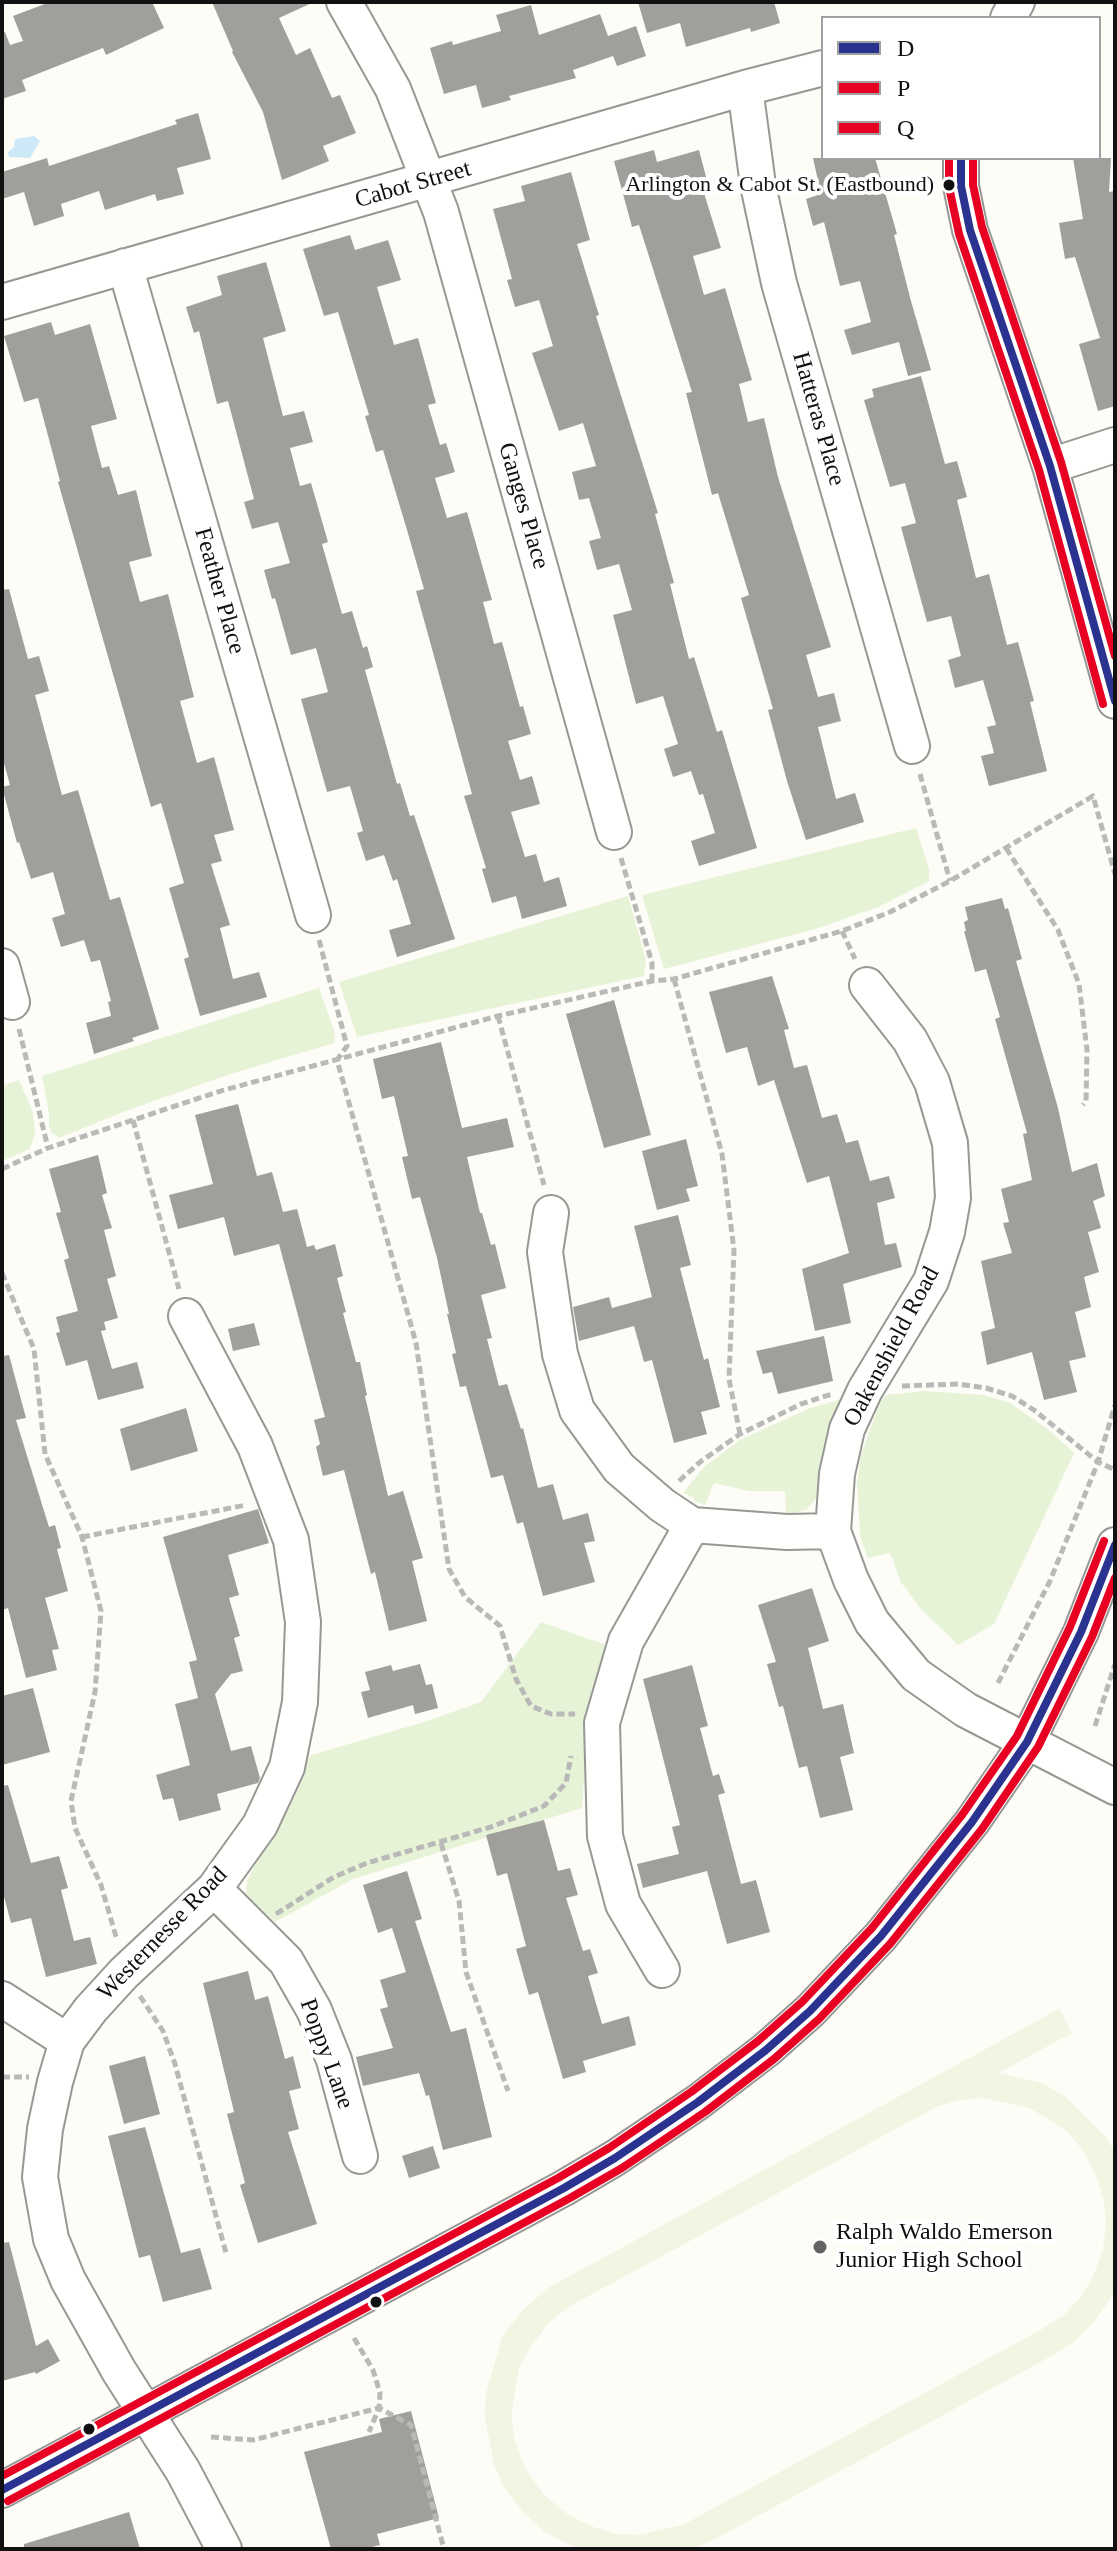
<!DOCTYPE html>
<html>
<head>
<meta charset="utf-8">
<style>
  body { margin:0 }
  #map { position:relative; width:1117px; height:2551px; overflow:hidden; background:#fdfcf7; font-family:Georgia,serif }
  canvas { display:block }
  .frame { position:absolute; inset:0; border:4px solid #111; pointer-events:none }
  .legend { position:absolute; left:821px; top:16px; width:280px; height:144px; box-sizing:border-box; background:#fff; border:2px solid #a0a0a0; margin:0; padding:10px 14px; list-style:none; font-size:24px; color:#111 }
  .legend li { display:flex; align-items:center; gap:16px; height:40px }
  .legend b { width:40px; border:2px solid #a0a0a0 }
</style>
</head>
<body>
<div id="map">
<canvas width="1117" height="2551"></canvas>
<div class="frame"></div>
<ul class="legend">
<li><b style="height:10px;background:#2a3490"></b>D</li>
<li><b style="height:10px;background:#e80022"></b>P</li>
<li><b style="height:10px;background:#e80022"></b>Q</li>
</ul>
</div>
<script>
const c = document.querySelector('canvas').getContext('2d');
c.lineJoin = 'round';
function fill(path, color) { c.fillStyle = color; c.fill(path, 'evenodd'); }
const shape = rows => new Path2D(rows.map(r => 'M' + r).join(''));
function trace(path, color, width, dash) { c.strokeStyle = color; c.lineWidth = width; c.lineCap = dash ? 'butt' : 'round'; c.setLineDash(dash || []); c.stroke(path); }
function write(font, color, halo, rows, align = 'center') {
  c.font = font + ' Georgia,serif'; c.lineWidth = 8; c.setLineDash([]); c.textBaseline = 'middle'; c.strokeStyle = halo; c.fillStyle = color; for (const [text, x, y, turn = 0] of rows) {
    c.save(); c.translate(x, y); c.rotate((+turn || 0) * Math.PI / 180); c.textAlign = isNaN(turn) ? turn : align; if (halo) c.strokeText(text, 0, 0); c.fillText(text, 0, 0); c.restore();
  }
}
fill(shape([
  [916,828,929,869,929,881,881,906,819,928,664,969,642,895],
  [628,896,646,960,644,976,357,1037,339,982],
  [319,988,335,1033,334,1043,227,1075,126,1111,59,1138,52,1133,49,1126,49,1113,42,1076],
  [19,1080,33,1112,35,1133,30,1149,2,1161,2,1086],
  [925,1391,984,1395,1010,1403,1049,1430,1074,1453,994,1624,958,1645,919,1607,901,1582,890,1553,868,1558,860,1536,857,1482,861,1455,878,1408,885,1395],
  [842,1399,831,1422,820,1494,806,1510,786,1515,785,1491,749,1491,714,1483,705,1505,694,1501,694,1498,683,1493,704,1467,740,1440,810,1408],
  [541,1622,612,1647,587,1729,582,1808,353,1879,275,1922,251,1899,246,1893,247,1881,311,1755,424,1722,481,1702]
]), '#e7f3d7');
fill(shape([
  [1059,2009,1072,2033,998,2073,1042,2083,1066,2097,1107,2138,1115,2153,1115,2291,1097,2318,1077,2339,1055,2354,717,2538,692,2549,578,2549,545,2532,523,2512,504,2487,494,2464,485,2417,486,2393,503,2335,525,2308,548,2288],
  [984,2098,1029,2108,1049,2119,1068,2132,1085,2153,1097,2178,1104,2200,1106,2222,1103,2250,1093,2277,1080,2298,1064,2315,1042,2329,683,2525,638,2535,616,2534,590,2526,566,2513,543,2494,525,2468,515,2441,511,2416,519,2367,532,2345,549,2322,570,2306,938,2106,960,2100]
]), '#f0f6e1');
fill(shape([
  [34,136,40,141,30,158,9,157,8,152,14,147,15,139]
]), '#cde8f7');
fill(shape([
  [50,2,152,2,164,28,106,55,103,48,22,80,26,91,2,99,2,33,5,32,10,45,23,41,13,16],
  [212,2,314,2,279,18,296,55,310,48,332,98,340,95,356,133,323,146,329,161,282,180,263,112,232,52,233,51],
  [638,2,774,2,780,23,751,32,750,28,686,47,680,23,647,33],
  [531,5,539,35,600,14,608,36,636,26,646,56,617,66,613,56,573,70,576,78,509,96,511,100,482,108,476,85,444,94,430,48,452,41,453,45,501,31,496,15],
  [198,113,211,159,177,168,184,194,157,201,155,194,105,210,99,191,61,204,64,216,34,226,24,192,2,199,2,172,47,158,49,166,177,124,175,120],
  [654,150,657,162,699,150,710,192,704,193,721,248,693,256,704,295,725,288,752,380,739,384,748,422,764,418,778,477,831,647,806,655,818,697,834,693,841,721,818,727,836,799,855,793,864,822,806,840,787,781,768,710,773,709,741,598,749,595,718,493,712,495,686,393,692,392,639,225,632,227,614,161],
  [813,158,875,158,897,234,894,235,911,301,931,370,908,376,899,342,852,355,844,330,871,322,860,281,840,286,824,222,813,226,806,199,821,194],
  [1073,158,1111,158,1109,192,1115,191,1115,406,1098,411,1079,344,1100,338,1075,257,1065,259,1059,223,1083,219],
  [571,172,590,240,577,244,599,315,596,316,658,513,655,514,674,583,670,584,689,659,694,657,717,732,722,730,757,848,699,866,691,841,715,833,703,794,699,795,691,771,673,777,664,749,678,744,663,696,636,704,613,615,632,610,619,564,597,570,589,541,601,538,589,498,579,500,572,472,596,466,583,423,559,431,532,353,553,346,539,300,515,307,507,280,512,279,493,209,525,201,521,186],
  [350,235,355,250,388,240,401,280,377,287,394,345,418,338,436,403,428,405,440,445,446,443,455,472,435,478,447,518,467,512,492,600,483,602,494,644,502,642,520,707,523,706,531,734,508,741,520,780,532,776,540,804,511,812,525,857,536,854,544,882,559,877,567,906,522,919,516,896,492,903,482,869,486,868,464,796,472,794,416,591,424,589,407,530,383,450,376,452,365,416,369,415,338,312,324,316,303,249],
  [266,262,286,331,263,338,283,416,304,411,313,442,290,448,300,486,311,483,328,542,322,544,342,614,352,611,363,648,367,646,373,667,365,670,397,784,400,783,410,816,414,815,455,939,397,957,389,930,411,924,397,879,393,881,384,855,366,861,357,833,363,831,350,786,327,792,301,699,328,692,316,648,291,655,275,598,272,599,264,570,290,563,278,522,252,529,244,502,254,499,228,401,217,404,199,331,194,333,186,307,222,295,217,276],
  [51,322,55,335,90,324,117,419,91,426,102,468,109,466,118,495,136,490,152,556,129,562,140,602,168,594,194,697,180,701,197,763,214,757,234,830,214,835,222,861,211,864,230,925,220,928,233,979,259,972,267,997,200,1016,184,959,189,957,169,888,184,883,161,803,151,807,58,482,60,481,38,398,24,402,4,336],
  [921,376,945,464,957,461,967,497,957,500,976,578,989,574,1007,645,1018,642,1034,701,1030,702,1047,771,989,786,981,756,994,753,987,727,996,725,983,680,955,688,948,660,961,656,951,616,927,622,901,527,916,523,905,483,890,487,864,400,874,397,872,389],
  [9,589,28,659,39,656,49,691,35,695,62,795,78,790,110,900,120,897,159,1029,132,1038,134,1041,94,1054,86,1023,111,1016,108,1002,111,1001,100,960,91,962,84,940,61,947,52,918,65,914,53,872,31,879,19,842,17,843,2,787,10,785,2,756,2,590],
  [1002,898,1005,909,1008,908,1022,959,1016,961,1058,1108,1072,1172,1097,1163,1105,1196,1093,1201,1101,1228,1088,1232,1099,1272,1084,1277,1091,1307,1075,1312,1086,1357,1069,1361,1077,1392,1044,1400,1032,1352,987,1365,981,1332,995,1328,981,1261,1012,1253,1003,1223,1009,1222,1001,1189,1032,1180,1023,1134,1027,1133,995,1019,1000,1017,986,969,975,972,964,931,966,931,964,922,968,920,965,907],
  [772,976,789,1029,784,1030,794,1068,807,1065,822,1118,837,1114,846,1143,858,1140,870,1181,889,1176,895,1198,877,1203,885,1245,896,1243,902,1267,843,1284,851,1323,815,1331,802,1269,849,1253,829,1176,807,1183,774,1080,758,1086,747,1047,726,1053,709,992],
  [614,1000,651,1135,604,1148,566,1014],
  [441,1042,462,1128,507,1118,514,1147,467,1157,480,1213,482,1213,491,1245,495,1244,506,1288,481,1295,492,1338,487,1339,499,1386,507,1384,521,1429,523,1428,538,1488,553,1484,563,1520,588,1513,595,1541,584,1543,595,1582,543,1596,523,1522,517,1524,503,1475,491,1478,466,1386,460,1387,452,1354,456,1353,447,1314,449,1314,437,1258,420,1197,412,1199,402,1157,408,1156,394,1096,382,1099,373,1059],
  [238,1104,257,1176,272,1172,283,1212,297,1209,307,1247,314,1245,316,1250,335,1244,343,1276,337,1278,346,1312,343,1313,356,1362,360,1362,367,1395,365,1396,388,1496,403,1491,423,1558,412,1561,427,1621,389,1631,375,1572,371,1574,344,1470,323,1476,316,1447,320,1444,314,1420,325,1417,279,1244,234,1256,224,1217,178,1229,169,1195,213,1184,195,1115],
  [686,1139,698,1186,686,1189,690,1201,657,1210,642,1151],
  [98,1155,107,1193,102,1195,112,1228,104,1230,116,1276,107,1279,118,1318,104,1322,106,1330,101,1331,112,1369,137,1362,144,1388,98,1400,87,1360,66,1366,56,1333,60,1332,56,1317,78,1311,64,1260,69,1258,56,1213,61,1212,49,1169],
  [678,1215,691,1265,680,1268,704,1360,708,1358,720,1407,701,1412,707,1434,674,1443,652,1360,644,1362,634,1326,579,1341,573,1307,609,1297,612,1308,652,1297,634,1226],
  [254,1323,260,1345,233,1351,228,1329],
  [824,1336,833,1381,778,1394,772,1372,763,1374,756,1351],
  [9,1355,26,1418,16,1420,49,1527,55,1525,61,1548,57,1549,68,1591,45,1598,59,1649,52,1650,57,1670,26,1678,8,1608,2,1610,2,1356],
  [186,1408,198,1451,131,1471,120,1429],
  [258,1509,269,1543,228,1555,239,1595,229,1598,240,1636,234,1638,243,1671,231,1674,215,1694,231,1751,251,1746,260,1778,258,1783,217,1794,221,1810,179,1821,173,1798,163,1800,156,1775,190,1765,175,1704,198,1698,189,1662,197,1660,163,1537],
  [812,1588,829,1641,808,1648,823,1709,843,1704,854,1753,840,1757,853,1810,820,1818,807,1766,799,1768,783,1706,779,1707,767,1664,776,1662,758,1605],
  [420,1664,426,1685,432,1684,438,1708,415,1714,413,1705,368,1718,361,1692,370,1690,365,1672,391,1665,393,1671],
  [692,1665,708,1726,700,1728,713,1776,719,1774,725,1793,718,1795,741,1884,756,1880,770,1932,727,1944,707,1871,643,1888,637,1864,679,1854,672,1827,680,1825,643,1679],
  [33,1688,50,1752,2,1765,2,1696],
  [8,1785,31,1863,59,1856,68,1888,61,1890,74,1941,90,1937,97,1964,46,1977,31,1918,11,1923,2,1889,2,1786],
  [544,1820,558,1871,570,1868,578,1895,566,1898,583,1951,590,1949,598,1973,588,1976,602,2024,629,2016,636,2045,583,2061,586,2072,563,2079,538,1992,529,1995,516,1949,526,1946,507,1873,497,1876,486,1835],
  [407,1871,422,1919,415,1921,451,2032,466,2028,492,2137,443,2150,429,2095,426,2096,419,2073,363,2086,356,2057,393,2048,380,2009,388,2007,380,1980,406,1972,392,1928,378,1933,363,1885],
  [248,1971,255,2000,268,1996,285,2059,293,2056,301,2088,289,2091,299,2129,288,2132,317,2224,258,2243,240,2185,245,2183,227,2114,234,2112,203,1983],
  [145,2056,160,2114,124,2124,109,2066],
  [145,2127,181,2253,200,2248,212,2289,163,2302,150,2255,139,2258,108,2136],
  [433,2146,440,2168,409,2178,402,2156],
  [9,2242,36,2346,48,2339,60,2361,36,2374,35,2372,2,2381,2,2243],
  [411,2411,439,2518,377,2534,380,2545,364,2549,331,2549,304,2452,382,2432,379,2419],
  [129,2512,140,2549,24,2549,24,2544]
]), '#a19f9c');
const minor = shape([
  [344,2,393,89,441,212,614,832],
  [1008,18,1017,2],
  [745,88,758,185,779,283,912,746],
  [961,158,961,186,970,230,1050,466,1115,701],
  [125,266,313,915],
  [2,302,745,88,823,68],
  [1050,466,1115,445],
  [2,966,12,1002],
  [867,985,910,1040,932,1082,950,1143,953,1198,947,1232,931,1281,865,1390,847,1429,837,1474,833,1531,851,1580,872,1622,916,1675,966,1710,1115,1787],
  [551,1213,545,1252,560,1354,577,1410,619,1468,662,1505,692,1525,787,1532,833,1531],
  [186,1316,255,1446,291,1540,303,1622,300,1702,287,1767,260,1825,214,1889,124,1973,91,2009,67,2041,55,2082,45,2129,40,2177,51,2239,68,2280,119,2371,183,2471,224,2549],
  [214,1889,286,1961,314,2010,334,2060,360,2156],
  [662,1970,623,1904,605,1836,602,1723,626,1641,692,1525],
  [2,1999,67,2041],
  [2,2490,564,2188,615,2158,698,2102,766,2050,810,2011,881,1936,972,1822,1027,1742,1081,1632,1115,1545]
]);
trace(minor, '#979795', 38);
trace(shape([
  [920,774,950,881],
  [1006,848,1058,930,1079,984,1087,1050,1086,1101,1083,1105],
  [621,858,652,963,652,981],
  [842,931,855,959],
  [319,940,347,1046,337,1060,416,1343,449,1569,465,1597,500,1626,516,1679,531,1706,551,1714,575,1714],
  [674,979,722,1154,734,1250,729,1379,740,1434],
  [498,1016,544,1185],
  [19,1029,48,1148],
  [133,1120,179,1289],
  [2,1169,48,1148,224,1090,498,1016,652,981,674,979,842,931,890,912,950,881,1093,796,1115,874],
  [2,1273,34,1349,45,1454,82,1537,101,1611,95,1692,71,1801,75,1828,101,1885,117,1940],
  [902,1386,958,1384,986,1388,1012,1396,1034,1410,1098,1462,1115,1470],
  [679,1481,700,1462,740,1434,801,1404,832,1394],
  [82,1537,246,1505],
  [998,1683,1050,1581,1098,1462,1115,1405],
  [1095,1726,1115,1664],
  [441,1843,459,1901,466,1972,508,2091],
  [276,1914,334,1877,367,1863,491,1827,544,1806,566,1783,571,1756],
  [140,1996,163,2031,175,2064,226,2253],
  [2,2077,29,2077],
  [354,2338,373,2370,380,2393,379,2408,369,2432],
  [211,2437,253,2440,379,2408,411,2425,444,2549]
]), '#b9b9b8', 5, [8, 4]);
trace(minor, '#fffffe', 34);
trace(shape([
  [961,158,961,186,970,230,1050,466,1115,701],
  [2,2490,564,2188,615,2158,698,2102,766,2050,810,2011,881,1936,972,1822,1027,1742,1081,1632,1115,1545]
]), '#2a3490', 8);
trace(shape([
  [949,158,949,187,959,234,1039,470,1103,704],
  [8,2501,570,2198,622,2168,705,2112,774,2059,819,2019,890,1944,982,1829,1038,1747,1092,1637,1115,1578]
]), '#e80022', 8);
trace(shape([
  [973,158,973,185,982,227,1061,462,1115,656],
  [2,2476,558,2178,609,2148,691,2092,758,2041,802,2002,872,1928,962,1815,1017,1736,1070,1627,1104,1541]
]), '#e80022', 8);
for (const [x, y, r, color] of [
  [949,185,7,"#111"],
  [820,2247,8,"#646362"],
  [376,2302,7,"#111"],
  [89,2429,7,"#111"]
]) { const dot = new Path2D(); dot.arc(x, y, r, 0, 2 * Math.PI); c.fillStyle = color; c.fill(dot); trace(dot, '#fff', 3); }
write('22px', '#111', '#fff', [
  ["Arlington & Cabot St. (Eastbound)",934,185]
], 'right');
write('24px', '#111', '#fff', [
  ["Cabot Street",413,185,-16],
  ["Hatteras Place",818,419,74],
  ["Ganges Place",523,506,74],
  ["Feather Place",219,591,74],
  ["Oakenshield Road",892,1347,-62],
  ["Westernesse Road",163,1934,-46],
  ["Poppy Lane",326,2054,70]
]);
write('24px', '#111', '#fff', [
  ["Ralph Waldo Emerson",836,2233],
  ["Junior High School",836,2261]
], 'left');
</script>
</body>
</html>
